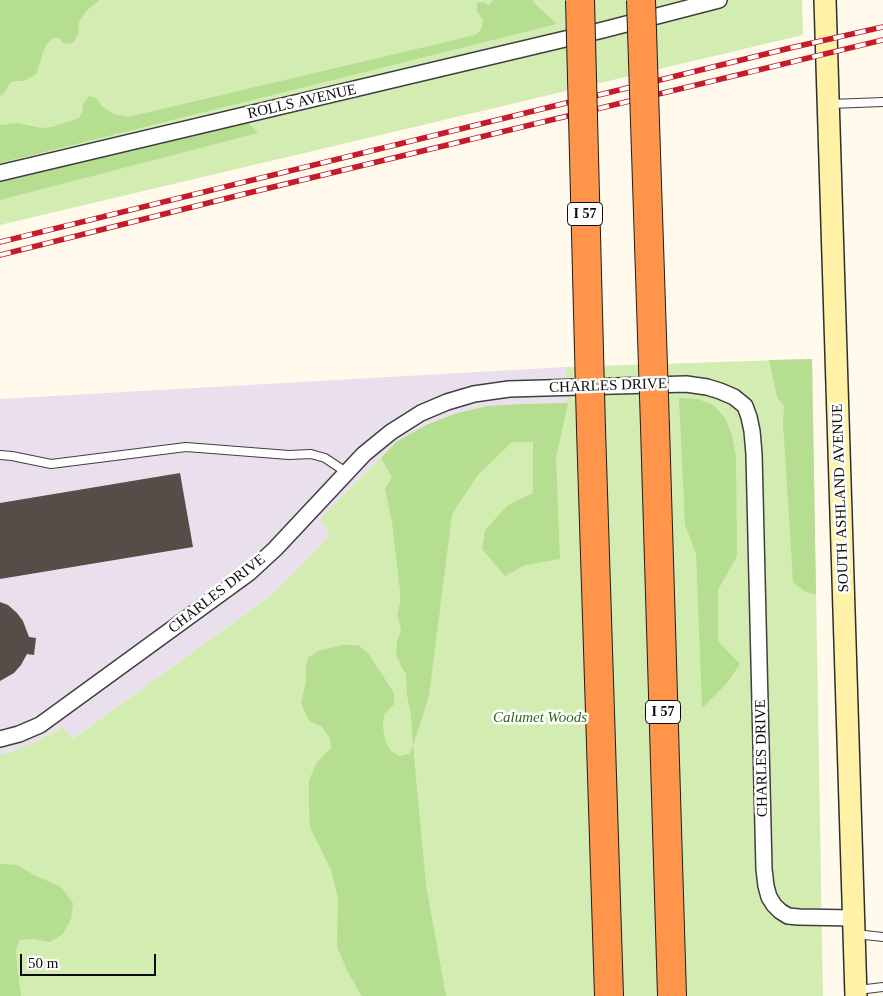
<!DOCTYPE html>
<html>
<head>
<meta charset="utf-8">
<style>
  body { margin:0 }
  #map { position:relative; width:883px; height:996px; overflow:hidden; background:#fffaeb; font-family:"Times New Roman",serif }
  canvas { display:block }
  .scale { position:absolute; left:20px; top:954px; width:136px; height:22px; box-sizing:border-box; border:2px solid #0c0c0c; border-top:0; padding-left:6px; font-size:15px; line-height:18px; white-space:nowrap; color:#0c0c0c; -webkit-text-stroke:4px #fff; paint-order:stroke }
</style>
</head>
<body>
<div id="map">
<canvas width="883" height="996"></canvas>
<div class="scale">50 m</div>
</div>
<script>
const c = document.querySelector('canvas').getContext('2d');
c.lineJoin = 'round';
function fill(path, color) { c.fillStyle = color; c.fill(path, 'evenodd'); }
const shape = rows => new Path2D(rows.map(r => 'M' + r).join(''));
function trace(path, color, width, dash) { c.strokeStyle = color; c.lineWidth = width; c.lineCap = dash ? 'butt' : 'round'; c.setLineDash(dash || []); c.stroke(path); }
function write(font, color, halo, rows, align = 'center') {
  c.font = font + ' "Times New Roman",serif'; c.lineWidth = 5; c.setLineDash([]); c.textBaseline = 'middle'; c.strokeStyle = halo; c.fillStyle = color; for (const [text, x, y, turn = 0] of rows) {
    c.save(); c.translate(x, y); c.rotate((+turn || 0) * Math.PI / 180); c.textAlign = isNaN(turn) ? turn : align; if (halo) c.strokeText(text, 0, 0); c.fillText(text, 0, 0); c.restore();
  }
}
fill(shape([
  [566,367,568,403,522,404,487,406,457,413,426,425,396,442,320,519,331,534,295,572,269,597,73,739,63,727,31,744,13,751,0,755,0,399]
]), '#eadfec');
fill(shape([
  [0,0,802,0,803,35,0,225],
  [812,359,823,996,0,996,0,755,13,751,31,744,63,727,73,739,269,597,295,572,330,535,320,519,396,442,426,425,457,413,487,406,522,404,567,403,566,367]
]), '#d3ecb2');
fill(shape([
  [0,0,100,0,86,11,79,22,78,34,73,43,64,44,59,38,53,38,47,44,43,52,40,63,36,74,24,81,15,81,10,83,6,91,0,96],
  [493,0,532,0,534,3,557,24,0,163,0,125,18,123,41,128,52,127,79,118,82,113,83,104,89,96,96,98,102,106,113,114,128,117,463,38,477,34,482,28,483,20,477,11,477,3,483,2,489,5],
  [246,120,258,133,0,200,0,178],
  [812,359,816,595,804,591,793,582,783,423,784,406,777,397,769,360],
  [679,398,698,399,713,405,725,418,732,435,736,457,737,556,718,590,718,641,740,664,726,684,702,708,696,553,685,525],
  [568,403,556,458,560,559,525,565,505,576,482,549,485,530,508,505,533,493,533,442,512,442,478,475,452,514,429,696,413,746,426,885,446,996,362,996,359,992,348,972,337,947,338,899,331,870,310,827,309,807,309,780,317,762,331,748,330,738,322,727,309,721,301,703,306,682,306,666,308,658,318,651,342,645,358,645,368,653,394,693,394,704,384,714,383,727,385,740,391,751,399,756,409,754,413,746,411,715,407,695,406,674,401,666,396,655,397,640,401,632,400,624,397,616,400,603,400,591,392,522,385,489,392,477,381,458,396,442,426,425,457,413,487,406,522,404],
  [0,864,17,865,34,875,61,887,73,903,71,919,63,934,50,942,32,939,20,940,16,949,17,966,21,996,0,996]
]), '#b6de90');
fill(shape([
  [180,473,193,547,0,579,0,503],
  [0,602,8,605,17,613,23,621,29,637,36,638,34,655,27,654,21,665,14,673,0,681]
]), '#564d48');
const service = shape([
  [830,104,883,102],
  [0,455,12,456,51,464,186,447,289,455,311,454,325,458,346,472],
  [856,934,883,937],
  [858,990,883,987]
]);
const minor = shape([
  [0,173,603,30,719,0],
  [0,739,19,734,40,725,249,573,275,549,364,454,391,432,421,413,447,402,474,394,509,389,686,384,707,387,720,391,734,397,745,406,749,417,752,431,754,454,764,869,766,886,769,897,774,905,780,911,788,916,799,917,853,918]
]);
const secondary = shape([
  [825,0,856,996]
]);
const motorway = shape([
  [655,427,672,996],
  [591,429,609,996]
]);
trace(service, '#3f3f3f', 10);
trace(minor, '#3f3f3f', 18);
trace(secondary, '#2e2e2e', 24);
trace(motorway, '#1d1d1d', 30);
trace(service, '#fff', 8);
trace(minor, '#fff', 15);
trace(secondary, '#fff2a6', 21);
trace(motorway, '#ff954a', 28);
const rail = shape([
  [0,242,790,48,883,27],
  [0,255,244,194,883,40]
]);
trace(rail, '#c61b2a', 5.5);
trace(rail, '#fff', 4, [11]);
const motorwayBridge = shape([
  [580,0,591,429],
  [641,0,655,427]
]);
trace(motorwayBridge, '#1d1d1d', 30, []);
trace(motorwayBridge, '#ff954a', 28);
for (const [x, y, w] of [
  [585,214,35],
  [663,712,35]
]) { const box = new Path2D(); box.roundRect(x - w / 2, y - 11.5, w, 23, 4); c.fillStyle = '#fff'; c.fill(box); trace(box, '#0c0c0c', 1); }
write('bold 14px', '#0c0c0c', null, [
  ["I 57",585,214],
  ["I 57",663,712]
]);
write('15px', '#0c0c0c', '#fff', [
  ["ROLLS AVENUE",302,102,-13],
  ["CHARLES DRIVE",608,386,-2],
  ["SOUTH ASHLAND AVENUE",841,498,-92],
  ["CHARLES DRIVE",217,594,-38],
  ["CHARLES DRIVE",762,758,-91]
]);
write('italic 15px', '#2c6818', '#fff', [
  ["Calumet Woods",540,718]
]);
</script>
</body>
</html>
